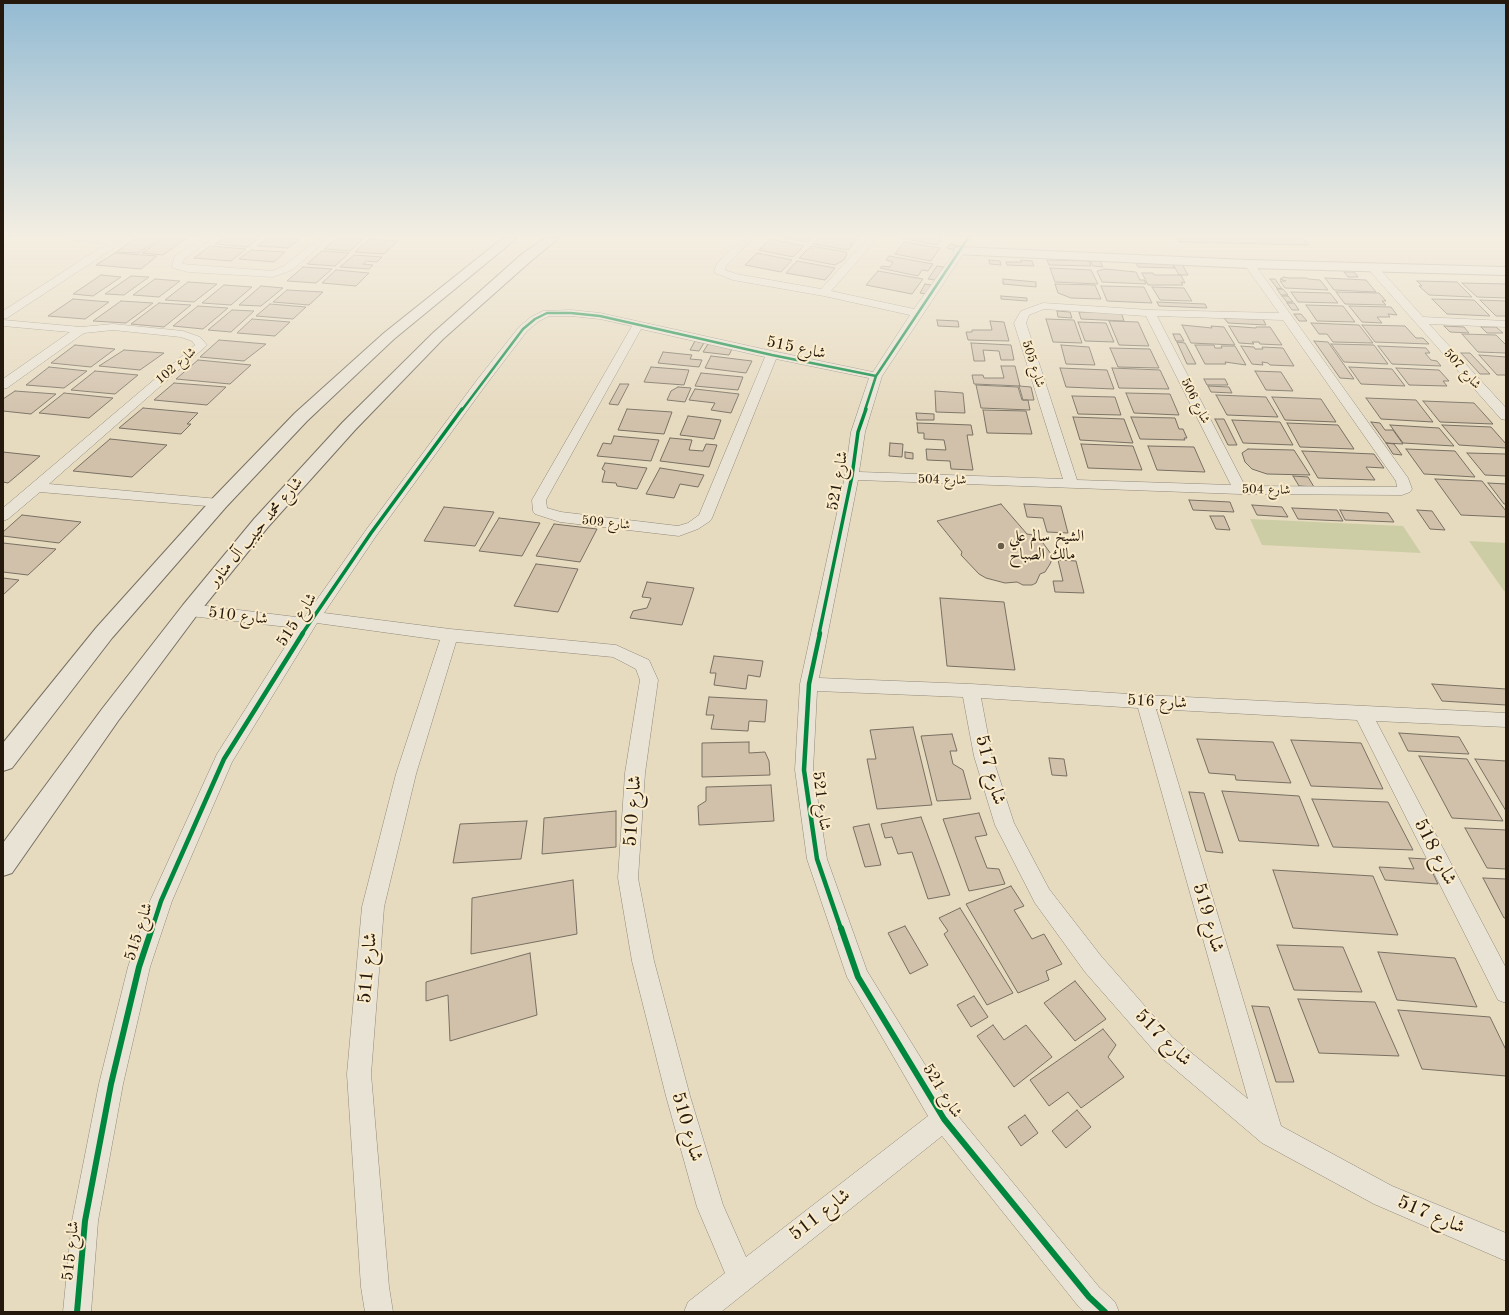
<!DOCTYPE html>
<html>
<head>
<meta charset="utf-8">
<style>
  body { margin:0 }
  #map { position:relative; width:1509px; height:1315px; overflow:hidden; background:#e6dabf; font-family:"Old Standard TT",serif }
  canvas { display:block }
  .frame { position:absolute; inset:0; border:4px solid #25190e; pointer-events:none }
</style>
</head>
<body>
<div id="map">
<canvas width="1509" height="1315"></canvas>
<div class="frame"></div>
</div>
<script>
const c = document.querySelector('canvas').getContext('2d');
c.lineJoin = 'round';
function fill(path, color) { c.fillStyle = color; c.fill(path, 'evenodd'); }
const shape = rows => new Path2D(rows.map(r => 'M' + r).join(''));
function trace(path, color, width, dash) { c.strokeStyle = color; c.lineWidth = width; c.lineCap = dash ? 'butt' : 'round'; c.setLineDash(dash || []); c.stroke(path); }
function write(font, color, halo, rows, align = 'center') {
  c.font = font + ' "Old Standard TT",Amiri,serif'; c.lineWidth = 4; c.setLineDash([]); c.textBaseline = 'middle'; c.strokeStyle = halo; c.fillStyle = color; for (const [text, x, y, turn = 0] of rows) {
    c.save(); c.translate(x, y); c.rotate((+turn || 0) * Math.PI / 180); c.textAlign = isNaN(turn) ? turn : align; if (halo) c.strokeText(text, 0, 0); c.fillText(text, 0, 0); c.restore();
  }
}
fill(shape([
  [1250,519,1403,526,1421,553,1262,545],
  [1469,541,1506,543,1506,591,1504,591]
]), '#cccda5');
const building = shape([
  [136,238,161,238,138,253,116,252,136,238],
  [164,238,187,238,163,255,142,253,164,238],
  [224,238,259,238,248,247,215,244,224,238],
  [267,238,279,238,299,239,288,248,257,246,267,238],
  [337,238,348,238,363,239,350,251,324,249,337,238],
  [784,238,812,238,808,242,784,238],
  [818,238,858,238,854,243,852,243,850,244,853,245,848,250,813,244,818,238],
  [901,238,942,238,937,245,901,238],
  [1177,238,1303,238,1309,245,1179,242,1177,238],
  [369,239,398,241,384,254,355,252,369,239],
  [770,239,804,246,793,257,759,250,770,239],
  [904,242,940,248,931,261,895,254,904,242],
  [950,244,959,246,956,250,947,248,950,244],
  [210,246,246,249,231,261,194,258,210,246],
  [811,246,846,252,847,254,844,260,835,265,799,258,811,246],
  [251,250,285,252,274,262,239,259,251,250],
  [322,251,349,253,335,266,307,264,322,251],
  [115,253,157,256,141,269,96,265,115,253],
  [757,253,792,260,781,272,745,265,757,253],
  [354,255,382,257,377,262,367,261,363,264,373,265,369,269,340,267,354,255],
  [889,256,933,264,928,271,922,270,918,276,880,268,882,266,890,267,893,262,886,260,889,256],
  [989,260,1000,261,1001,265,990,264,989,260],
  [1021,260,1032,261,1034,266,1007,265,1006,262,1022,262,1021,260],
  [1047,260,1089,261,1091,266,1049,265,1047,260],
  [797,261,835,268,825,280,786,273,797,261],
  [1090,261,1100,261,1103,267,1093,266,1090,261],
  [1136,263,1172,264,1175,268,1138,267,1136,263],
  [1173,264,1182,264,1188,275,1179,275,1173,264],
  [937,266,944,267,935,280,928,279,937,266],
  [303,267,332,269,316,283,287,281,303,267],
  [1050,268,1091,270,1098,284,1055,282,1050,268],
  [1105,269,1136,272,1140,280,1144,280,1146,284,1102,282,1097,271,1105,269],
  [336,270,369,273,356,286,322,283,336,270],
  [878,271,923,279,912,294,866,285,878,271],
  [1344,272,1354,272,1358,277,1348,277,1344,272],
  [1142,273,1153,273,1154,275,1181,275,1185,283,1181,282,1183,285,1148,285,1142,273],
  [101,275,121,277,93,296,73,294,101,275],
  [131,276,149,277,124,295,105,294,131,276],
  [1284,277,1289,278,1307,278,1308,279,1320,280,1328,290,1285,288,1280,281,1286,281,1280,279,1284,277],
  [1325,278,1366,280,1376,292,1334,290,1325,278],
  [155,279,180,281,159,297,133,295,155,279],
  [1003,279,1036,282,1036,287,1003,284,1003,279],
  [1270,279,1275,279,1282,289,1277,288,1270,279],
  [1417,281,1457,282,1472,297,1429,295,1419,286,1422,286,1417,281],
  [188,282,217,284,194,302,165,300,188,282],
  [1462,283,1506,284,1506,298,1477,297,1462,283],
  [925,284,931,285,926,294,920,293,925,284],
  [1055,284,1095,285,1101,299,1071,298,1058,293,1055,284],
  [224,285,252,287,231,305,202,303,224,285],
  [261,286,283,288,261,306,239,305,261,286],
  [1101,286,1144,287,1152,303,1107,301,1101,286],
  [1152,287,1184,288,1192,301,1160,300,1152,287],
  [1277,289,1283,289,1288,295,1281,295,1277,289],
  [287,290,323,292,309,305,273,302,287,290],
  [1291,292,1330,293,1338,303,1298,302,1291,292],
  [1336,292,1379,293,1386,301,1382,301,1386,305,1345,304,1336,292],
  [1001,296,1027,298,1027,301,1001,299,1001,296],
  [1282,296,1288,296,1293,302,1287,302,1282,296],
  [73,299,109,302,85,319,48,316,73,299],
  [1432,299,1474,300,1490,316,1447,314,1432,299],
  [1480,300,1506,301,1506,316,1496,316,1480,300],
  [121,301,153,303,126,323,93,321,121,301],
  [1157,302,1205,304,1207,308,1159,306,1157,302],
  [159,303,191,305,164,327,131,324,159,303],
  [1287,303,1294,303,1299,310,1292,310,1287,303],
  [270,304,306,307,293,319,256,316,270,304],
  [1306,305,1343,306,1355,322,1317,321,1306,305],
  [198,306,228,308,203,329,173,326,198,306],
  [1349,306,1391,307,1397,315,1388,314,1390,317,1377,317,1382,323,1362,322,1349,306],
  [232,310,254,311,231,332,208,330,232,310],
  [1057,311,1070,312,1072,318,1058,317,1057,311],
  [1079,312,1121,312,1124,321,1081,319,1079,312],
  [1294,314,1301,314,1307,321,1299,321,1294,314],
  [1224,318,1263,319,1266,325,1228,323,1224,318],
  [252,319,290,322,275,336,237,333,252,319],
  [1046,319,1074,320,1082,343,1053,342,1046,319],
  [937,320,958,321,959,327,938,326,937,320],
  [990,321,1004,322,1009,341,968,340,966,332,972,332,972,330,992,330,990,321],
  [1109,321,1138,322,1149,346,1119,345,1109,321],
  [1078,322,1106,323,1114,342,1085,341,1078,322],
  [1311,323,1359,325,1373,343,1333,342,1327,334,1319,334,1311,323],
  [1182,325,1212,328,1211,326,1224,327,1235,345,1191,343,1182,325],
  [1362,325,1405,326,1416,338,1423,338,1429,344,1375,342,1362,325],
  [1229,326,1256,328,1256,327,1270,327,1282,345,1260,344,1259,342,1252,342,1254,344,1239,343,1229,326],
  [1444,326,1464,327,1469,333,1450,332,1444,326],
  [1481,327,1496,327,1503,333,1487,333,1481,327],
  [1173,334,1180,334,1184,341,1176,341,1173,334],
  [1462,334,1496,335,1506,345,1506,353,1478,352,1462,334],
  [219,340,266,344,244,361,200,357,219,340],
  [695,341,704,343,699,351,690,350,695,341],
  [1314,341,1328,342,1354,379,1340,378,1314,341],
  [1177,342,1185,343,1196,364,1187,364,1177,342],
  [971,343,1011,345,1014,360,1001,360,999,351,983,350,985,361,974,361,971,343],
  [708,344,733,347,729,355,703,352,708,344],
  [1331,344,1374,345,1388,364,1344,362,1331,344],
  [75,345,115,349,91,367,51,363,75,345],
  [1061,345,1089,347,1095,365,1066,364,1061,345],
  [1195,345,1214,345,1215,348,1222,348,1221,346,1235,346,1246,365,1225,362,1226,364,1205,364,1195,345],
  [1241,346,1254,347,1255,349,1263,349,1262,347,1283,348,1294,366,1270,365,1268,363,1262,362,1263,365,1252,364,1241,346],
  [1378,346,1426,348,1430,353,1425,353,1431,360,1437,361,1441,366,1392,364,1378,346],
  [1110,348,1150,349,1159,368,1118,367,1110,348],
  [124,350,164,353,140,370,99,366,124,350],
  [663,352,692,355,690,359,702,360,699,367,658,363,663,352],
  [1461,353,1470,353,1490,374,1480,374,1461,353],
  [1479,355,1506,357,1506,375,1497,375,1479,355],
  [711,356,752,361,746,373,705,368,711,356],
  [198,360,251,365,230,384,176,379,198,360],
  [1001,366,1015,366,1020,386,974,384,972,375,983,375,984,378,1004,378,1001,366],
  [49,367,87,371,64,388,26,385,49,367],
  [651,367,689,370,684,385,644,382,651,367],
  [1349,367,1392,369,1405,386,1361,384,1349,367],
  [1060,368,1107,370,1114,389,1066,387,1060,368],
  [1112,368,1160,370,1169,389,1119,388,1112,368],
  [1396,368,1439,370,1449,381,1443,381,1447,386,1409,385,1396,368],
  [95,371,138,375,115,394,71,390,95,371],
  [1255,371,1281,372,1293,391,1266,390,1255,371],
  [701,373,743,377,738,390,695,386,701,373],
  [1204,379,1225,379,1228,385,1207,385,1204,379],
  [174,383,226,387,207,405,154,400,174,383],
  [620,384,629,384,618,405,609,404,620,384],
  [976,385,1018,387,1022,400,1028,400,1030,410,981,408,976,385],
  [1019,386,1031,387,1034,400,1023,400,1019,386],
  [1208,386,1229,387,1232,393,1211,392,1208,386],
  [678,387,691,388,685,402,667,400,671,391,678,387],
  [695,389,739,394,731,413,711,410,715,403,689,400,695,389],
  [15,391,56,394,31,414,3,411,3,399,15,391],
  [935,391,963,393,965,413,936,412,935,391],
  [64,393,113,398,89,418,39,413,64,393],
  [1126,393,1170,394,1179,415,1134,413,1126,393],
  [1216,395,1266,397,1278,417,1227,415,1216,395],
  [1072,396,1115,397,1121,415,1078,414,1072,396],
  [1272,397,1321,399,1336,422,1285,420,1272,397],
  [1366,398,1416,400,1433,422,1381,419,1366,398],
  [1423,401,1474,403,1493,424,1440,422,1423,401],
  [143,408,198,413,187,424,191,424,181,434,119,428,143,408],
  [627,409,672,412,664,434,618,430,627,409],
  [983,410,1026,411,1032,434,987,433,983,410],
  [916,413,934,414,934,420,917,420,916,413],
  [688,416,721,420,714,439,680,435,688,416],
  [1073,417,1124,419,1133,443,1080,440,1073,417],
  [1131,417,1175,418,1179,429,1183,429,1187,438,1184,438,1185,440,1140,439,1131,417],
  [1215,419,1224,419,1237,445,1228,445,1215,419],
  [1232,420,1280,422,1293,445,1243,443,1232,420],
  [1371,422,1380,423,1385,430,1393,430,1403,444,1386,443,1371,422],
  [917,423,971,425,973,435,967,435,973,470,951,469,950,461,927,460,926,449,946,450,944,440,924,439,924,433,918,433,917,423],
  [1287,423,1338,425,1354,449,1300,447,1287,423],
  [1390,425,1439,428,1454,446,1403,443,1390,425],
  [1442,425,1491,427,1506,444,1506,448,1459,445,1442,425],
  [614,436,659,440,651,461,597,456,603,443,611,444,614,436],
  [670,438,692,440,689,450,703,451,706,444,717,445,709,467,660,461,670,438],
  [110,439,167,445,132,477,73,471,110,439],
  [890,443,903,444,902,457,889,456,890,443],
  [1386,443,1394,444,1402,455,1393,454,1386,443],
  [1081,444,1133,446,1142,470,1088,468,1081,444],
  [1148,446,1194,447,1205,472,1157,470,1148,446],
  [1248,449,1294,450,1310,475,1267,474,1252,469,1245,462,1242,453,1248,449],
  [1406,449,1455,451,1475,477,1424,474,1406,449],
  [1302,451,1374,454,1384,468,1366,467,1375,480,1318,478,1302,451],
  [3,452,40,456,8,483,3,482,3,452],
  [905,452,913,453,913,459,905,458,905,452],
  [1467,453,1506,454,1506,476,1485,475,1467,453],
  [605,463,647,468,637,489,617,486,616,483,602,482,605,471,602,469,605,463],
  [660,468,704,475,698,487,680,484,674,498,646,494,660,468],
  [1293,476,1308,477,1314,487,1299,486,1293,476],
  [1435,479,1482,481,1506,511,1506,517,1461,515,1435,479],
  [1488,483,1506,484,1506,504,1504,504,1488,483],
  [1189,500,1230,502,1234,512,1193,510,1189,500],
  [1001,504,1027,534,1033,535,1043,543,1051,554,1052,559,1050,564,1045,572,1040,574,1036,583,1032,585,1023,585,1017,582,1005,583,986,578,979,574,961,555,962,552,937,521,1001,504],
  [1024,504,1061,506,1068,533,1047,532,1043,518,1027,517,1024,504],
  [1252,505,1282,507,1288,517,1257,515,1252,505],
  [444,507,494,512,475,546,424,541,444,507],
  [1292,508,1337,510,1343,521,1298,519,1292,508],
  [1340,510,1388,513,1394,522,1345,520,1340,510],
  [1417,510,1432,511,1445,530,1430,529,1417,510],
  [22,515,81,522,59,543,3,536,3,532,22,515],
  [1210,516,1224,516,1230,530,1216,529,1210,516],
  [499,518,540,523,522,556,479,551,499,518],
  [554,524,597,529,580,562,536,556,554,524],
  [3,543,56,549,28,575,3,572,3,543],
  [1058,560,1076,561,1084,593,1055,592,1053,581,1063,581,1058,560],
  [536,564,578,569,558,612,514,606,536,564],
  [3,578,19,580,3,595,3,578],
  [647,582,694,588,682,625,630,618,633,611,647,608,651,598,642,597,647,582],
  [940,598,1004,602,1015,670,947,666,940,598],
  [714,656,763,661,760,677,748,675,746,689,714,685,716,673,710,673,714,656],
  [1432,684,1506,689,1506,705,1442,701,1432,684],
  [709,697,767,700,765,722,749,721,748,731,711,729,714,715,706,715,709,697],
  [913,727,932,805,877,809,867,759,876,759,870,730,913,727],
  [1399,733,1459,737,1469,754,1408,751,1399,733],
  [952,734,957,751,950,751,953,764,963,770,971,799,937,801,921,736,952,734],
  [1197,739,1273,742,1291,783,1236,780,1235,775,1209,773,1197,739],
  [1291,740,1361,743,1383,789,1311,786,1291,740],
  [749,742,749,753,765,752,769,761,770,775,702,777,702,743,749,742],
  [1419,756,1467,759,1503,821,1452,818,1419,756],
  [1049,758,1064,759,1067,776,1052,775,1049,758],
  [1475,759,1506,761,1506,811,1475,759],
  [771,785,774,821,699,825,698,806,706,801,706,787,771,785],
  [1222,791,1299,796,1319,846,1239,841,1222,791],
  [1189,792,1204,793,1223,853,1206,851,1189,792],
  [1312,799,1388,802,1413,850,1333,847,1312,799],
  [616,811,616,847,542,854,544,818,616,811],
  [979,813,987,835,975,837,987,868,999,869,1005,884,969,891,943,819,979,813],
  [921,817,950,895,928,899,912,852,898,854,892,837,885,838,881,824,921,817],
  [527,821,521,859,453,863,460,824,527,821],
  [869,824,881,865,865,867,853,827,869,824],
  [1465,828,1506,830,1506,869,1487,868,1465,828],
  [1409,858,1426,859,1438,884,1385,880,1379,867,1414,869,1409,858],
  [1273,870,1373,876,1398,935,1293,928,1273,870],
  [1483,878,1506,879,1506,918,1504,918,1483,878],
  [573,880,577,934,471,954,472,898,573,880],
  [1011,886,1024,906,1014,910,1032,939,1044,934,1062,964,1046,971,1049,980,1018,993,966,904,1011,886],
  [960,908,1013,993,987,1005,944,934,948,931,939,918,960,908],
  [905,926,928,965,910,974,888,933,905,926],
  [1277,945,1343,947,1362,992,1294,990,1277,945],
  [1378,952,1455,958,1477,1007,1397,1000,1378,952],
  [530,953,537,1015,450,1041,448,995,426,1001,426,982,530,953],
  [1075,981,1106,1019,1075,1041,1044,1003,1075,981],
  [974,996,988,1017,971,1027,957,1005,974,996],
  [1298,999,1375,1002,1399,1056,1319,1053,1298,999],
  [1252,1006,1269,1007,1294,1082,1276,1082,1252,1006],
  [1398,1010,1490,1017,1506,1050,1506,1076,1422,1069,1398,1010],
  [993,1025,1004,1040,1026,1025,1052,1057,1014,1087,977,1036,993,1025],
  [1103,1029,1116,1045,1108,1057,1124,1077,1081,1108,1068,1092,1049,1106,1030,1080,1103,1029],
  [1077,1110,1091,1127,1066,1148,1052,1131,1077,1110],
  [1025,1115,1038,1133,1021,1146,1008,1127,1025,1115]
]);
fill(building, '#d1c1ab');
trace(building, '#787062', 1);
const minor = shape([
  [71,238,127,238,120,244,7,318,3,319,3,311,106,244,76,241,71,238],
  [202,238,213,238,184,259,182,264,272,271,284,266,318,238,329,238,292,270,273,277,188,272,173,268,172,266,175,256,202,238],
  [743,238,754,238,726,266,725,270,736,274,821,289,868,238,878,238,831,291,914,309,957,249,960,248,965,251,882,376,865,432,859,472,1063,479,1014,323,1021,311,1043,303,1150,310,1279,313,1244,264,1245,262,1253,262,1408,478,1412,489,1410,492,1402,495,1240,494,858,480,819,678,971,684,1145,695,1506,713,1506,727,1376,721,1506,968,1506,1003,1498,1000,1357,720,1156,709,1281,1126,1392,1186,1506,1233,1506,1261,1374,1204,1262,1143,1156,1053,1085,972,1035,903,995,825,974,756,963,697,817,691,813,770,827,859,867,971,953,1110,1099,1287,1115,1302,1119,1312,1084,1312,1079,1307,942,1136,721,1312,684,1312,688,1302,725,1273,697,1207,666,1096,632,961,618,878,625,773,640,680,636,669,613,657,456,642,416,774,384,907,371,1074,389,1287,393,1312,365,1312,361,1287,347,1074,362,907,396,774,440,640,317,623,232,762,172,901,150,967,123,1084,98,1221,91,1312,63,1312,72,1221,99,1084,128,967,150,901,217,754,297,628,190,616,184,614,182,610,184,606,190,604,304,618,366,530,477,380,519,327,531,317,543,311,571,310,600,313,772,351,873,372,910,315,824,296,733,280,715,273,714,271,717,263,743,238],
  [1044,309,1146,316,1231,485,1077,480,1026,323,1029,315,1044,309],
  [549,316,571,316,600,319,632,326,532,500,533,511,535,514,560,522,679,536,698,529,710,521,712,518,776,359,869,378,851,432,845,476,800,684,795,770,807,859,847,977,928,1116,746,1257,723,1205,690,1096,654,961,638,878,645,773,658,680,649,660,616,645,450,629,324,613,376,536,485,386,527,331,539,321,549,316],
  [1157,316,1283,320,1396,481,1397,487,1245,486,1157,316],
  [641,329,765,357,699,515,688,523,678,526,561,512,547,508,546,500,641,329],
  [981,698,1138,708,1248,1099,1172,1037,1101,956,1049,889,1014,823,992,756,981,698],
  [1373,265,1377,266,1423,317,1506,321,1506,327,1429,324,1506,408,1506,420,1501,419,1369,270,1368,268,1369,266,1373,265],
  [3,320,81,327,113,324,183,331,200,337,207,345,205,347,49,484,219,499,224,500,226,503,224,506,219,507,40,492,8,519,3,521,3,508,195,345,192,341,181,337,113,330,84,333,7,388,3,389,3,379,70,332,3,326,3,320]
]);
const tertiary = shape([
  [960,247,1249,260,1506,267,1506,275,1249,268,955,254,954,251,955,248,960,247]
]);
const secondary = shape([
  [503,238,517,238,394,339,307,421,226,507,112,638,12,768,3,771,3,743,96,628,212,499,295,413,384,333,503,238],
  [545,238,559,238,532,260,443,339,355,430,268,527,197,615,118,721,12,873,3,876,3,843,102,709,183,605,254,519,343,422,433,333,522,254,545,238]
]);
trace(minor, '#928a7a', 1);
trace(tertiary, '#928a7a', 2);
trace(secondary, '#787062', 2);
fill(minor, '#e9e3d6');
fill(tertiary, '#e9e3d6');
fill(secondary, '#e9e3d6');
trace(shape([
  [462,410,523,329,535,319,547,313,571,313,600,316,772,355,876,376],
  [865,410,876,376,968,238]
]), '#00873e', 2.5);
trace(shape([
  [302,634,371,533,462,409],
  [819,634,852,476,858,432,866,409]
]), '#00873e', 3.5);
trace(shape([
  [820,633,809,684,804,770,817,859,841,929],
  [152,929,161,901,224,759,303,633]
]), '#00873e', 4.5);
trace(shape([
  [841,928,858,977,944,1119,1089,1297,1105,1312],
  [77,1312,85,1221,111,1084,139,967,152,928]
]), '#00873e', 6);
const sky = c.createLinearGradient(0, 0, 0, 422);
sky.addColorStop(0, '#93bbd3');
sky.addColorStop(0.56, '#f4eee2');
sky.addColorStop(1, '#f4eee200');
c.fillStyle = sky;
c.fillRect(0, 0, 1509, 422);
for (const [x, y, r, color] of [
  [1001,546,4,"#695d4c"]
]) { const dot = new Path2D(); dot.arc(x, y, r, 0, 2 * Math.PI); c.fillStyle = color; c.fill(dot); trace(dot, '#faebca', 1.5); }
write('13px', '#25190e', '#faebca', [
  ["شارع 505",1033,364,72],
  ["شارع 102",176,366,-41],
  ["شارع 507",1462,369,48],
  ["شارع 506",1195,401,63],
  ["شارع 504",942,480,1],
  ["شارع 504",1266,490,1],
  ["شارع 509",606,523,6]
]);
write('16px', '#25190e', '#faebca', [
  ["شارع 515",796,348,12],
  ["شارع 521",838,481,-80],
  ["شارع محمد حبيب آل مناور",256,532,-50],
  ["شارع 510",238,616,7],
  ["شارع 515",297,620,-57],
  ["شارع 516",1157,702,3],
  ["شارع 521",821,801,83],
  ["شارع 515",139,932,-72],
  ["شارع 521",942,1091,58],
  ["شارع 515",71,1251,-84]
]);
write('16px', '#25190e', '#faebca', [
  ["الشيخ سالم علي",1009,537],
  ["مالك الصباح",1009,555]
], 'left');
write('19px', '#25190e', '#faebca', [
  ["شارع 517",990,770,75],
  ["شارع 510",633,811,-86],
  ["شارع 518",1435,852,63],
  ["شارع 519",1208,918,74],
  ["شارع 511",368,968,-85],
  ["شارع 517",1163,1038,45],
  ["شارع 510",687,1127,74],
  ["شارع 511",820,1215,-38],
  ["شارع 517",1431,1215,23]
]);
</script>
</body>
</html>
